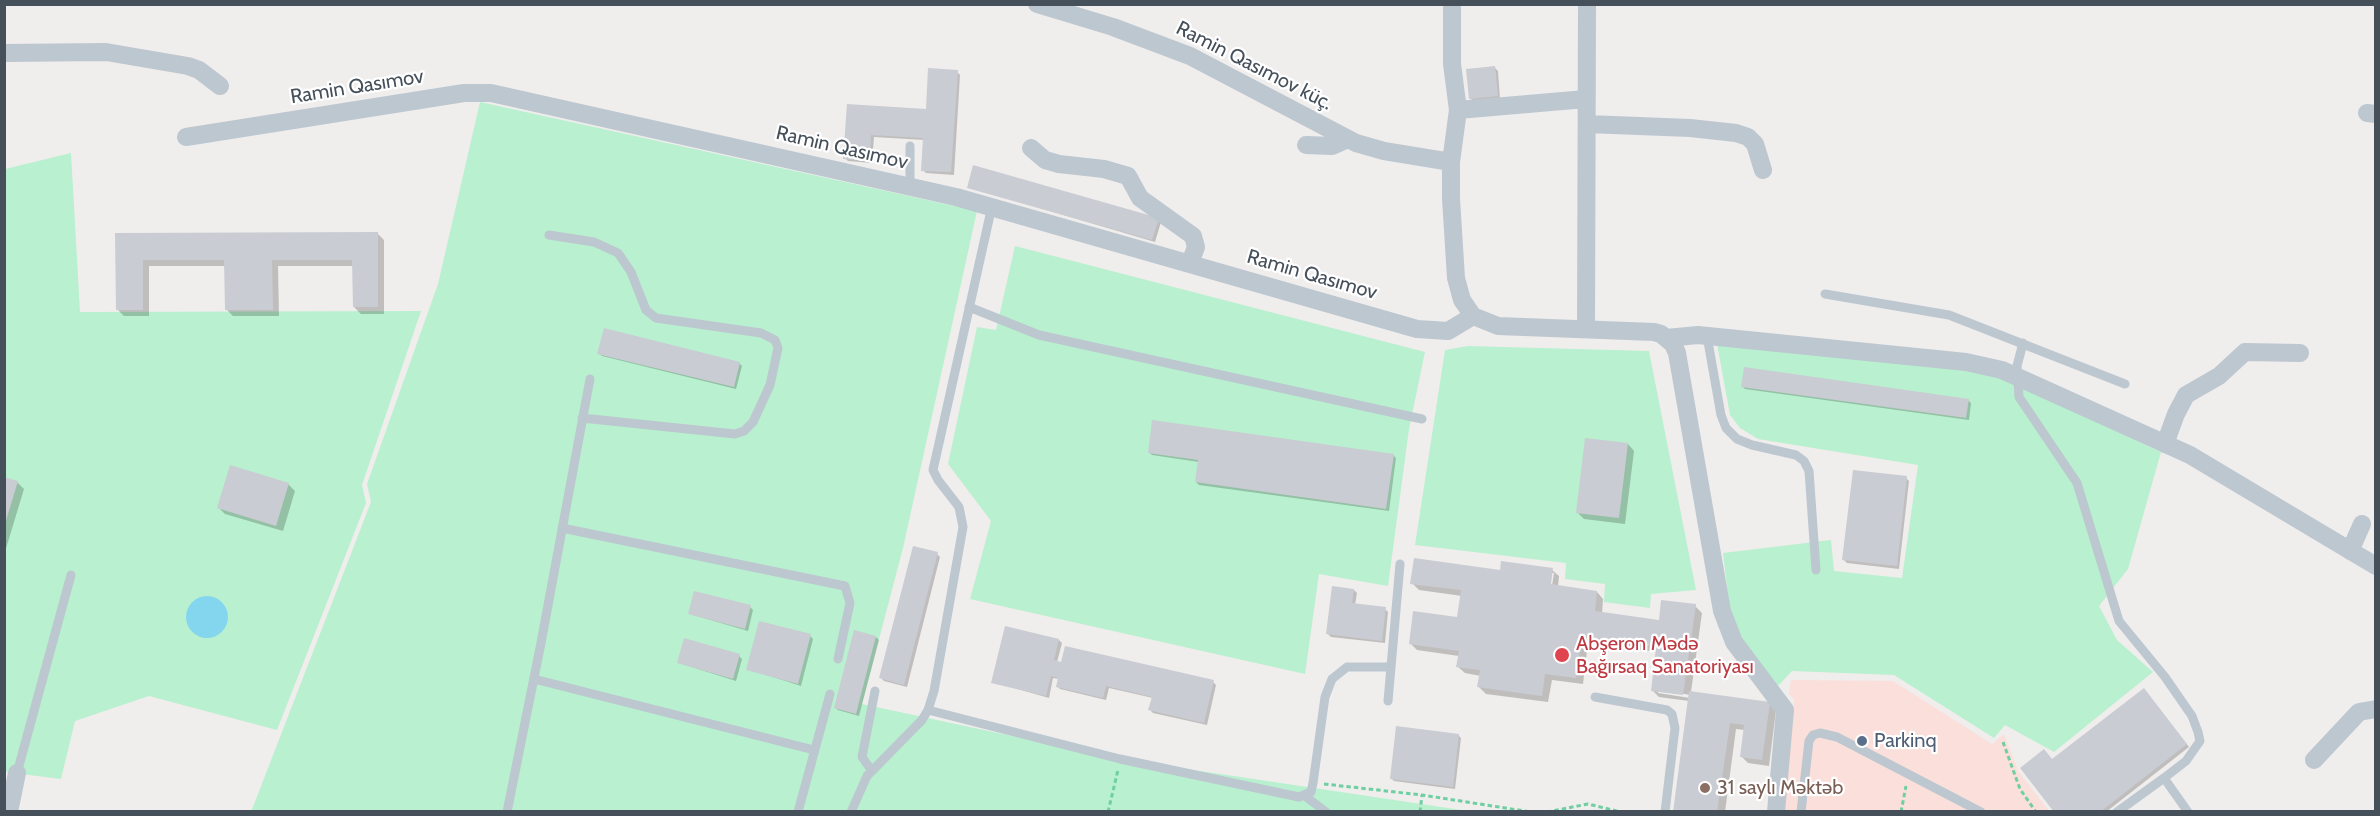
<!DOCTYPE html>
<html>
<head>
<meta charset="utf-8">
<style>
  body { margin:0 }
  #map { position:relative; width:2380px; height:816px; overflow:hidden; background:#f0eded; font-family:Cabin,sans-serif }
  canvas { display:block }
  .frame { position:absolute; inset:0; border:6px solid #45505b; pointer-events:none }
</style>
</head>
<body>
<div id="map">
<canvas width="2380" height="816"></canvas>
<div class="frame"></div>
</div>
<script>
const c = document.querySelector('canvas').getContext('2d');
c.lineJoin = 'round';
function fill(path, color) { c.fillStyle = color; c.fill(path, 'evenodd'); }
const shape = rows => new Path2D(rows.map(r => 'M' + r).join(''));
function trace(path, color, width, dash) { c.strokeStyle = color; c.lineWidth = width; c.lineCap = dash ? 'butt' : 'round'; c.setLineDash(dash || []); c.stroke(path); }
function write(font, color, halo, rows, align = 'center') {
  c.font = font + ' Cabin,sans-serif'; c.lineWidth = 4.5; c.setLineDash([]); c.textBaseline = 'middle'; c.strokeStyle = halo; c.fillStyle = color; for (const [text, x, y, turn = 0] of rows) {
    c.save(); c.translate(x, y); c.rotate((+turn || 0) * Math.PI / 180); c.textAlign = isNaN(turn) ? turn : align; if (halo) c.strokeText(text, 0, 0); c.fillText(text, 0, 0); c.restore();
  }
}
fill(shape([
  [1791,680,1893,681,1992,744,2004,734,2018,771,2049,811,1784,812,1794,699,1789,694]
]), '#fbdfdb');
fill(shape([
  [480,102,977,211,903,548,862,704,1120,759,1468,811,251,812,371,502,367,484,438,284],
  [71,153,80,312,421,311,362,485,366,503,277,730,149,696,75,721,61,779,5,772,5,169],
  [1015,246,1425,352,1409,429,1388,586,1319,574,1305,674,970,599,991,521,948,464,977,327,996,330],
  [1717,344,1990,373,2161,452,2128,569,2099,606,2117,640,2153,672,2054,752,2005,725,1994,738,1894,675,1792,671,1778,686,1740,639,1730,613,1723,553,1831,540,1834,571,1902,578,1918,465,1758,439,1740,428,1730,415],
  [1468,346,1649,351,1696,590,1651,594,1650,608,1604,602,1605,584,1565,579,1566,563,1415,545,1445,350]
]), '#b9f0cf');
fill(shape([
  '186 617a21 21 0 1 1 42 0a21 21 0 1 1-42 0Z'
]), '#84d6ee');
fill(shape([
  [1495,68,1498,71,1500,99,1473,101,1470,98],
  [957,72,960,75,954,175,926,173,923,170,925,140,874,137,872,163,848,161,845,158,848,106,927,111],
  [968,187,1161,222,1155,242],
  [377,233,384,240,384,314,361,314,354,307,354,266,278,266,279,316,233,316,226,309,226,266,149,266,149,316,124,316,117,309,117,234],
  [599,353,739,363,742,366,736,389,602,356],
  [1742,386,1968,400,1971,403,1969,420,1745,389],
  [1628,444,1634,451,1625,524,1584,519,1577,512],
  [1149,452,1393,455,1396,458,1389,511,1199,485,1196,482,1199,462,1152,455],
  [1906,478,1909,481,1899,569,1847,563,1844,560],
  [4,479,17,482,24,489,4,555],
  [288,484,295,491,283,531,225,514,218,507],
  [937,554,940,557,907,687,884,681,881,678],
  [1552,570,1559,576,1558,587,1597,592,1603,599,1602,614,1660,622,1695,606,1702,613,1691,692,1770,703,1776,710,1769,766,1748,763,1741,756,1745,730,1736,729,1725,812,1674,812,1689,701,1659,697,1652,690,1657,652,1588,642,1583,684,1552,680,1548,702,1486,694,1479,687,1481,676,1465,673,1458,667,1459,656,1417,650,1410,643,1458,619,1462,596,1419,590,1412,583,1501,571],
  [1551,573,1554,573,1551,592,1548,592],
  [1658,690,1691,695,1690,698,1658,693],
  [1354,590,1357,593,1355,605,1385,609,1388,612,1385,643,1331,637,1328,634],
  [750,607,753,610,748,631,690,614],
  [810,636,813,639,801,686,748,669],
  [876,637,879,640,859,716,838,710,835,707],
  [1059,640,1062,643,1057,662,1213,682,1216,685,1207,725,1153,713,1150,710,1153,698,1109,688,1106,700,1060,689,1057,686,1059,679,1053,678,1049,698,993,682],
  [739,656,742,659,736,681,679,663],
  [2146,693,2189,747,2106,812,2056,812,2052,761],
  [1458,735,1461,738,1455,789,1394,781,1391,778]
]), '#0003');
fill(shape([
  [1495,66,1498,96,1469,99,1466,69],
  [928,68,958,70,951,172,921,171,923,138,871,135,870,161,843,159,847,104,926,109],
  [973,165,1159,218,1152,240,967,188],
  [378,232,378,307,353,307,352,260,272,260,273,310,225,310,224,260,143,260,143,310,116,310,115,233],
  [604,328,740,362,734,387,597,354],
  [1744,367,1969,399,1966,418,1741,387],
  [1152,420,1394,454,1386,509,1195,482,1198,460,1148,453],
  [1585,438,1628,443,1619,518,1576,513],
  [230,465,289,483,276,526,217,508],
  [1853,470,1907,476,1897,566,1842,560],
  [4,477,18,481,5,524,4,524],
  [913,546,938,552,904,685,879,678],
  [1414,558,1500,570,1501,561,1553,568,1551,584,1597,591,1595,611,1659,620,1661,600,1696,604,1683,695,1651,691,1656,647,1582,636,1576,678,1545,674,1542,696,1477,687,1480,670,1456,667,1459,651,1409,644,1413,611,1457,617,1461,590,1410,584],
  [1332,586,1354,589,1352,603,1386,607,1382,641,1326,634],
  [694,591,751,605,745,629,688,614],
  [759,621,811,634,798,684,746,670],
  [1005,626,1059,639,1054,660,1061,662,1065,646,1214,680,1204,723,1148,710,1152,697,1106,686,1103,698,1056,687,1058,678,1051,676,1046,696,991,683],
  [854,630,876,636,856,714,834,708],
  [684,638,740,654,733,679,677,663],
  [2144,688,2187,744,2100,812,2054,812,2020,768,2044,749,2052,759],
  [1689,691,1770,702,1762,760,1740,757,1744,725,1730,723,1717,812,1673,812],
  [1396,726,1459,734,1453,787,1390,779]
]), '#c9ccd2');
trace(shape([
  [2003,742,2020,789,2036,812],
  [1324,784,1422,795,1531,812],
  [1108,812,1118,770],
  [1420,812,1422,795],
  [1547,812,1588,804,1621,812],
  [1901,812,1906,786]
]), '#70cfa2', 3, [4.5, 3]);
trace(shape([
  [910,186,910,146],
  [549,235,594,242,618,253,631,272,646,310,656,318,761,333,775,340,778,348,770,385,753,422,744,431,735,434,582,418],
  [1825,294,1949,315,2125,384],
  [969,307,1039,335,1422,419],
  [1707,336,1721,415,1726,428,1737,439,1752,445,1796,455,1804,461,1809,471,1816,570],
  [2023,343,2017,366,2019,397,2077,483,2119,621,2165,677,2192,716,2198,732,2200,741,2186,761,2164,778,2188,812],
  [562,528,845,586,850,603,838,659],
  [534,679,814,750],
  [1595,697,1667,710,1672,714,1675,728,1665,812],
  [1388,701,1400,564],
  [928,710,1120,759,1299,797,1311,792,1313,783,1325,697,1332,679,1347,667,1391,667],
  [872,771,862,757,875,691],
  [17,773,71,575],
  [1305,796,1326,812],
  [507,812,541,643,590,379],
  [798,812,830,694],
  [851,812,867,776,922,720,928,710,934,691,963,527,959,507,938,480,933,470,992,206],
  [1801,812,1809,741,1813,735,1820,733,1837,737,1981,812],
  [2117,812,2164,778]
]), '#bdc7d0', 9);
trace(shape([
  [1037,4,1113,27,1190,56,1356,143,1384,151,1451,162],
  [1452,4,1452,64,1458,110,1451,162,1451,199,1456,278,1462,300,1473,316,1498,326,1654,332,1661,334,1673,344,1677,353,1722,611,1734,642,1785,710,1776,812],
  [4,53,106,52,188,66,199,70,220,86],
  [1458,110,1586,99],
  [2367,113,2376,114],
  [1587,124,1690,128,1736,133,1748,137,1755,144,1763,170],
  [186,137,464,93,491,93,956,197,1417,329,1448,331,1473,316],
  [1306,145,1332,146,1348,139],
  [1031,148,1045,160,1059,164,1104,169,1128,176,1140,198,1193,236,1196,247,1190,263],
  [1586,329,1587,4],
  [1666,338,1698,335,1966,362,2002,370,2190,455,2376,566],
  [2165,444,2176,414,2186,395,2219,376,2245,352,2300,353],
  [2350,551,2362,524],
  [2314,760,2359,712,2376,709],
  [9,812,17,773]
]), '#bdc7d0', 18);
for (const [x, y, r, color] of [
  [1562,655,8,"#e0444e"],
  [1862,741,6,"#5c6f8a"],
  [1705,788,6,"#8d6e63"]
]) { const dot = new Path2D(); dot.arc(x, y, r, 0, 2 * Math.PI); c.fillStyle = color; c.fill(dot); trace(dot, '#fff', 2); }
write('20px', '#45505b', '#fff', [
  ["Ramin Qasımov küç.",1254,66,27],
  ["Ramin Qasımov",357,87,-9],
  ["Ramin Qasımov",842,148,13],
  ["Ramin Qasımov",1312,275,16]
]);
write('20px', '#be3a42', '#fff', [
  ["Abşeron Mədə",1576,644],
  ["Bağırsaq Sanatoriyası",1576,667]
], 'left');
write('20px', '#4e5e75', '#fff', [
  ["Parkinq",1874,741]
], 'left');
write('20px', '#785e54', '#fff', [
  ["31 saylı Məktəb",1717,788]
], 'left');
</script>
</body>
</html>
